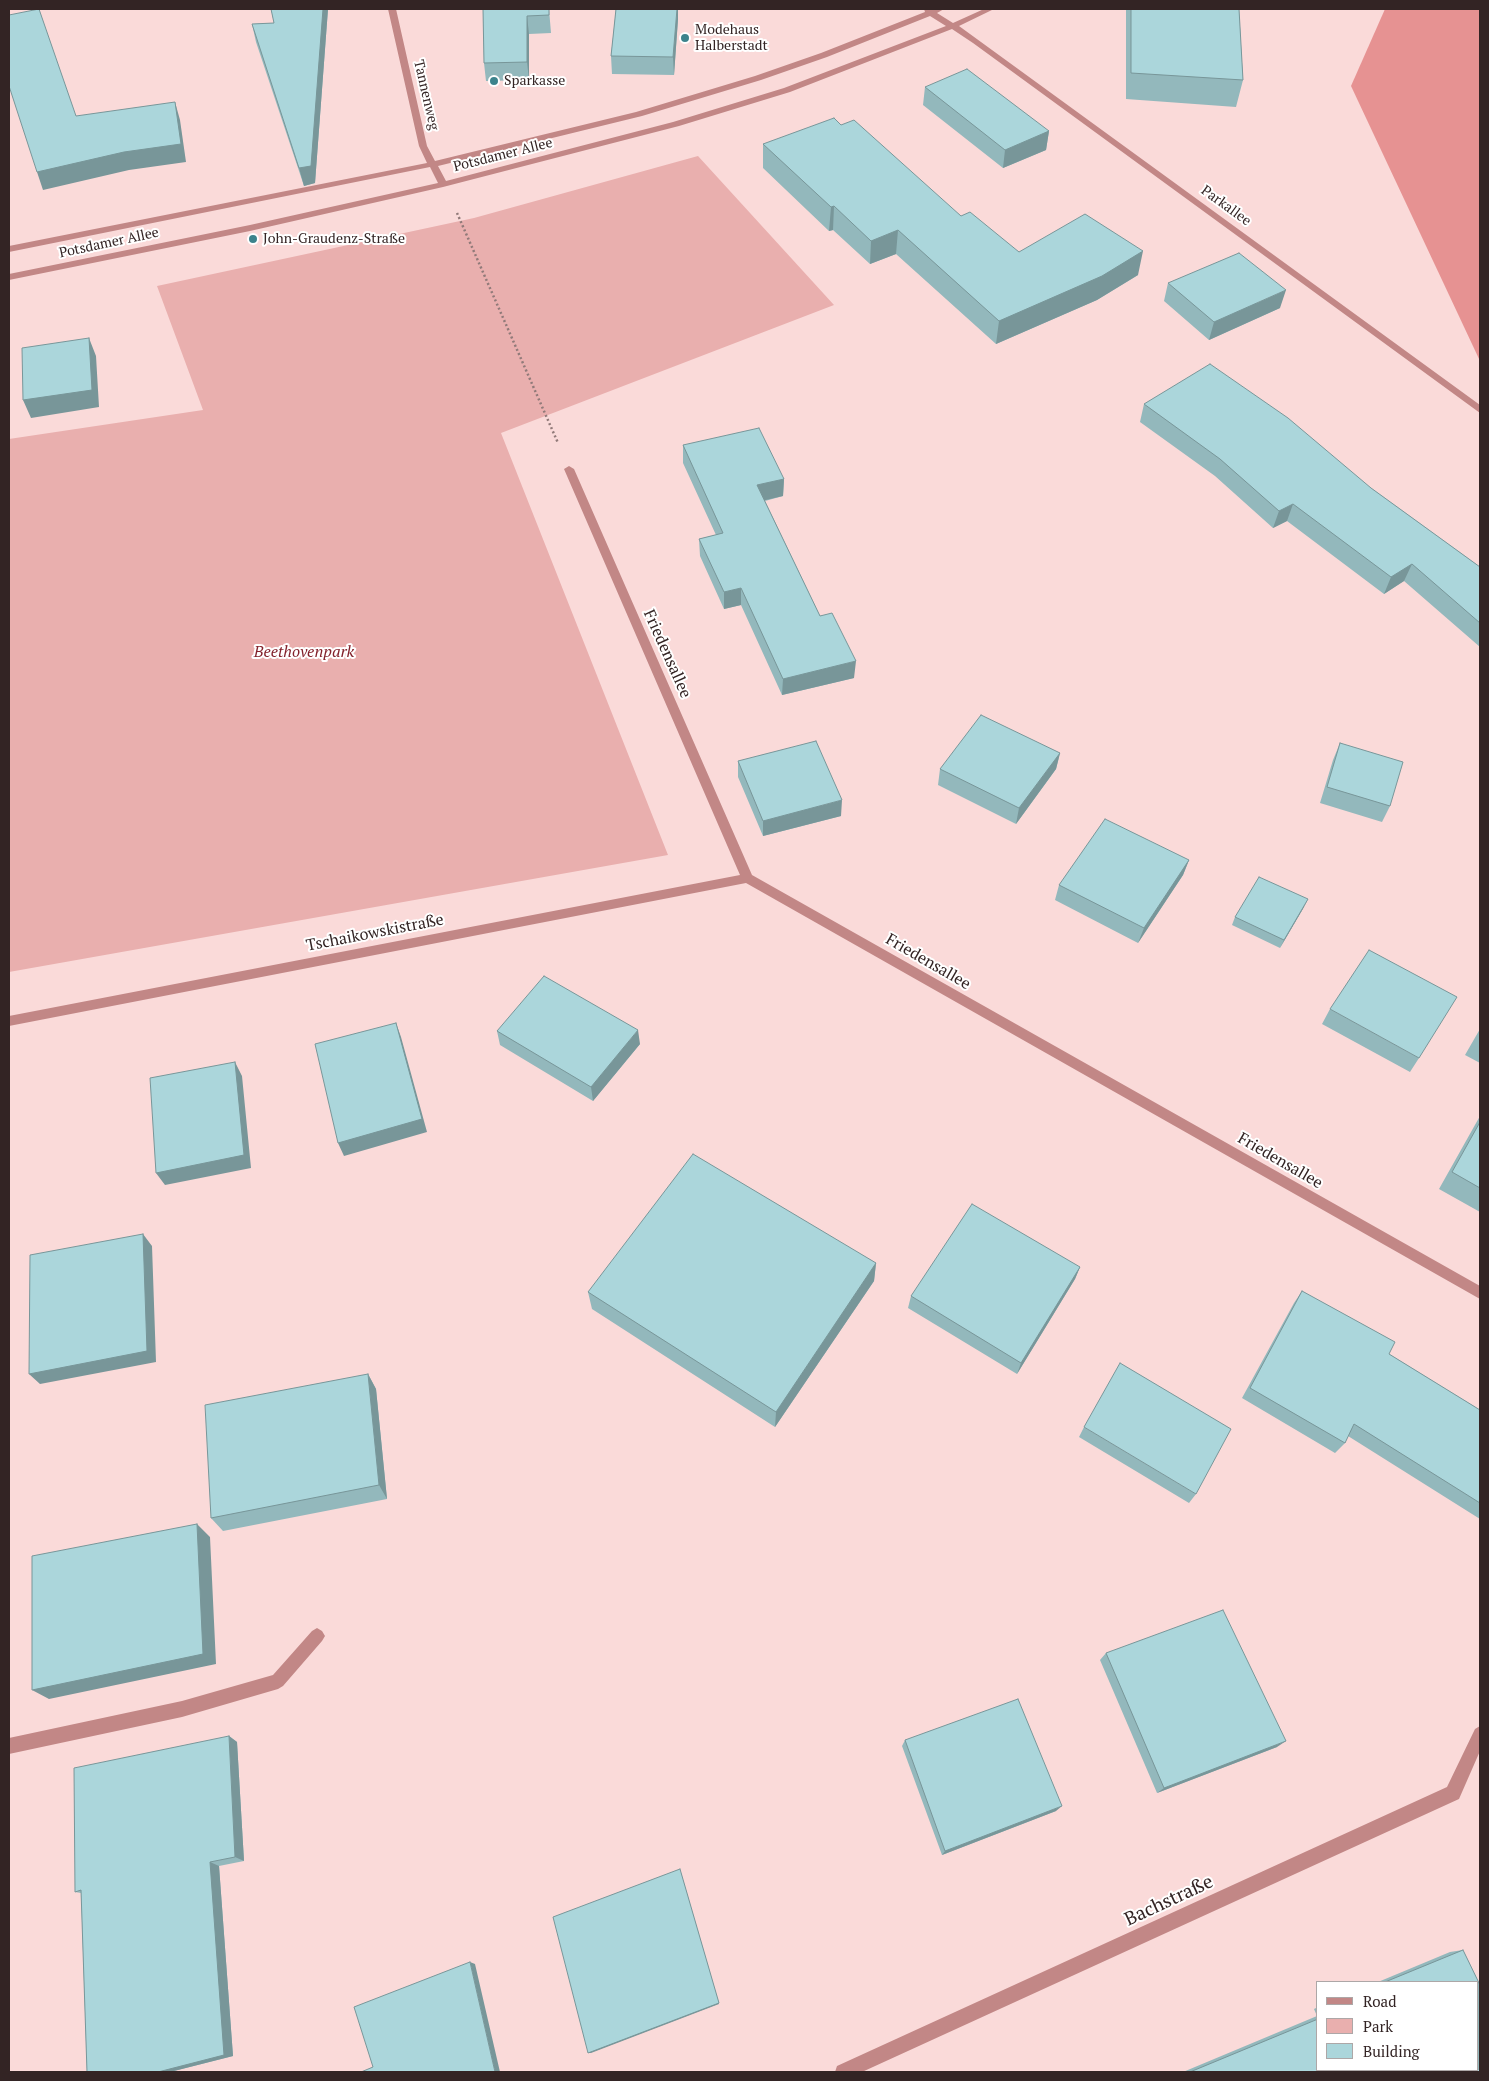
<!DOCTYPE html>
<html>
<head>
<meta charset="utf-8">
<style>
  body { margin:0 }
  #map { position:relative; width:1489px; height:2081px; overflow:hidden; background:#fadad9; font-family:"PT Serif",serif }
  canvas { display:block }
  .frame { position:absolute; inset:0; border:10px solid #332424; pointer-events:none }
  .legend { position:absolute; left:1316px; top:1981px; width:162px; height:90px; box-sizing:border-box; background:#fff; border:1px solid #ada7a7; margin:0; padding:6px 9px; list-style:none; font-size:15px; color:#332424 }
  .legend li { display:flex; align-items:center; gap:10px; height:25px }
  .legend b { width:25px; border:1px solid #ada7a7 }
</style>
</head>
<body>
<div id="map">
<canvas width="1489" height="2081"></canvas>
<div class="frame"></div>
<ul class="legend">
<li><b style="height:6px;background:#c28786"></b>Road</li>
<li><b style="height:14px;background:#e9afae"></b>Park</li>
<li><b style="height:14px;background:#abd6db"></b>Building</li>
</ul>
</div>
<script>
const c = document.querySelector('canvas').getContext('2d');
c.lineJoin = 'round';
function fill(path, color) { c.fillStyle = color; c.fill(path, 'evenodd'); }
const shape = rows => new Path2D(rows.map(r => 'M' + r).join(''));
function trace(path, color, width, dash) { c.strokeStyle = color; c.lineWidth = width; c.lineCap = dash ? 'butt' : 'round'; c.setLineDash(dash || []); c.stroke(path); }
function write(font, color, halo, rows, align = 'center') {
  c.font = font + ' "PT Serif",serif'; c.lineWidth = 4; c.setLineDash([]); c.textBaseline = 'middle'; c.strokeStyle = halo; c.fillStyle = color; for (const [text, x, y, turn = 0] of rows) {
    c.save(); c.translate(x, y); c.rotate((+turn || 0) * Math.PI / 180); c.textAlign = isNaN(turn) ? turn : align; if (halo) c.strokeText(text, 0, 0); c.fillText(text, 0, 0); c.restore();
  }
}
fill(shape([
  [698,156,834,305,501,433,668,855,9,972,9,439,203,410,157,286,474,218]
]), '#e9afae');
fill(shape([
  [1385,9,1480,9,1480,361,1351,86]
]), '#e69292');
trace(shape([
  [457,213,558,443]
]), '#917a79', 2.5, [2, 2.5]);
fill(shape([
  [388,9,396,9,427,146,435,161,636,112,755,76,821,53,925,12,924,9,944,9,937,13,953,23,984,9,994,9,959,26,1480,405,1480,413,973,43,952,29,790,92,679,126,443,187,250,231,9,280,9,274,250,225,438,183,430,167,9,252,9,246,427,163,419,146,388,9],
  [930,16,946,26,784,88,673,122,446,181,438,166,642,116,761,80,827,57,930,16],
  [569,466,574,469,752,875,1480,1286,1480,1299,746,883,9,1026,9,1016,740,875,564,469,569,466],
  [317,1628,322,1631,325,1636,322,1641,283,1686,278,1689,182,1717,9,1754,9,1738,182,1701,273,1675,312,1631,317,1628],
  [1480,1726,1480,1751,1459,1799,862,2072,835,2072,837,2066,1447,1787,1475,1729,1480,1726]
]), '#c28786');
fill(shape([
  [271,9,328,9,315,183,304,186,256,42,252,24,274,23],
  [483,9,549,9,551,33,529,34,529,80,486,81,484,63],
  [616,9,678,9,678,19,674,75,612,74,611,56],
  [1126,9,1239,9,1243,80,1236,107,1126,99],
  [925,87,1049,131,1046,150,1003,168,923,105],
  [841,125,961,216,1019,252,1138,275,1097,300,996,344,896,254,870,264,833,230,829,231,763,168,763,144],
  [1168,283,1280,308,1209,340,1164,301],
  [1144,404,1371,488,1480,567,1480,647,1404,581,1384,594,1287,521,1273,528,1215,476,1140,422],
  [683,445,784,479,783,496,765,501,820,616,854,678,782,695,741,605,724,609,700,556,699,539,716,535,683,463],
  [1340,743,1390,806,1382,822,1320,803,1333,760],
  [1060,753,1056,769,1016,824,938,785,940,769],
  [738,761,841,816,763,836,738,777],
  [1189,860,1183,875,1138,943,1055,900,1059,885],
  [1304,907,1280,948,1232,925,1235,917],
  [1330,1009,1419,1058,1410,1072,1322,1024],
  [1480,1029,1480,1063,1465,1055],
  [497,1031,640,1044,593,1101,500,1045],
  [1480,1116,1480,1212,1439,1189],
  [876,1263,874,1281,775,1427,592,1309,588,1292],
  [1080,1267,1075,1279,1017,1374,908,1308,911,1296],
  [1302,1291,1389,1354,1480,1410,1480,1519,1348,1436,1345,1443,1335,1453,1242,1398,1294,1303],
  [368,1374,376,1389,387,1499,223,1531,211,1518],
  [1084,1427,1196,1494,1189,1503,1079,1437],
  [1106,1653,1277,1747,1157,1793,1100,1660],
  [229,1736,237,1742,244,1861,219,1866,233,2056,170,2072,87,2072,81,1893,75,1892],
  [905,1740,1056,1811,942,1855,902,1746],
  [1463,1950,1480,1985,1480,2072,1183,2072,1317,2016,1314,2009,1318,2007,1318,2070,1478,2070,1478,1982,1378,1982,1450,1952]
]), '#93b8bc');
fill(shape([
  [323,9,328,9,315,183,304,186,299,168],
  [677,9,678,9,678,19,674,75,673,57],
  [527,16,529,34,529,80,527,62],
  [175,102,180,120,186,162,129,170,43,190,37,172],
  [1049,131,1046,150,1003,168,1005,150],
  [834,206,833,230,829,231,831,207],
  [898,230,896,254,870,264,871,241],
  [1143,251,1138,275,1097,300,996,344,999,321],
  [1286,290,1280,308,1209,340,1214,322],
  [89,338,96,356,99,407,31,418,23,400],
  [784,479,783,496,757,502,757,485],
  [1293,504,1287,521,1273,528,1279,511],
  [1412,564,1404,581,1384,594,1391,577],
  [741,588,741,605,724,609,724,592],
  [856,661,854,678,782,695,783,679],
  [1060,753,1056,769,1016,824,1019,808],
  [842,800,841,816,763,836,763,821],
  [1189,860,1183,875,1138,943,1144,928],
  [1308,899,1304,907,1280,948,1284,940],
  [396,1023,401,1037,427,1132,344,1156,338,1143],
  [638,1030,640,1044,593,1101,591,1087],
  [235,1062,242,1076,251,1168,165,1185,156,1173],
  [143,1234,152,1246,156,1362,40,1384,29,1374],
  [876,1263,874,1281,775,1427,776,1412],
  [1080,1267,1075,1279,1017,1374,1021,1363],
  [368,1374,376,1389,387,1499,379,1485],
  [197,1524,210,1537,216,1664,49,1699,32,1690],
  [229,1736,237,1742,244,1861,235,1857],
  [1286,1741,1277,1747,1157,1793,1164,1788],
  [1062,1806,1056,1811,942,1855,945,1851],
  [210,1862,219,1866,233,2056,170,2072,158,2072],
  [681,1873,719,2004,591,2053,588,2053],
  [470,1962,475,1964,500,2072,495,2072]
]), '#789699');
const building = shape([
  [39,9,76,116,175,102,181,144,124,152,37,172,9,86,9,15,39,9],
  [271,9,323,9,311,166,299,168,252,24,274,23,271,9],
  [483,9,549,9,549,15,527,16,527,62,484,63,483,9],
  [616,9,677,9,673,57,611,56,616,9],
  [1131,9,1239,9,1243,80,1131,73,1131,9],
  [967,69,1049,131,1005,150,925,87,967,69],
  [834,118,841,125,854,120,961,216,970,212,1019,252,1085,214,1143,251,1102,276,999,321,898,230,871,241,834,206,831,207,763,144,834,118],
  [1239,253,1286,290,1214,322,1168,283,1239,253],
  [89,338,92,390,23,400,22,348,89,338],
  [1210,364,1288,418,1371,488,1480,567,1480,623,1412,564,1391,577,1293,504,1279,511,1220,459,1144,404,1210,364],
  [759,428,784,479,757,485,820,616,832,613,856,661,783,679,741,588,724,592,699,539,723,533,683,445,759,428],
  [981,715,1060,753,1019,808,940,769,981,715],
  [816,741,842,800,763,821,738,761,816,741],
  [1340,743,1403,762,1390,806,1327,787,1340,743],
  [1105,819,1189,860,1144,928,1059,885,1105,819],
  [1259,877,1308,899,1284,940,1235,917,1259,877],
  [1369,950,1457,997,1419,1058,1330,1009,1369,950],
  [544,976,638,1030,591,1087,497,1031,544,976],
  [396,1023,422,1119,338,1143,315,1044,396,1023],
  [235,1062,244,1155,156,1173,150,1078,235,1062],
  [1480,1122,1480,1188,1452,1172,1480,1122],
  [693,1154,876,1263,776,1412,588,1292,693,1154],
  [972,1204,1080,1267,1021,1363,911,1296,972,1204],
  [143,1234,147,1351,29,1374,30,1255,143,1234],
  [1302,1291,1395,1342,1389,1354,1480,1410,1480,1503,1354,1424,1345,1443,1250,1388,1302,1291],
  [1120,1363,1231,1429,1196,1494,1084,1427,1120,1363],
  [368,1374,379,1485,211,1518,205,1405,368,1374],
  [197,1524,203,1654,32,1690,32,1556,197,1524],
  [1223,1610,1286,1741,1164,1788,1106,1653,1223,1610],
  [1018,1699,1062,1806,945,1851,905,1740,1018,1699],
  [229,1736,235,1857,210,1862,224,2055,158,2072,87,2072,81,1890,75,1892,74,1768,229,1736],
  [680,1869,719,2003,588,2053,553,1917,680,1869],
  [1463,1950,1480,1985,1480,2072,1190,2072,1318,2019,1318,2070,1478,2070,1478,1982,1385,1982,1463,1950],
  [470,1962,495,2072,361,2072,373,2067,354,2007,470,1962]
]);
fill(building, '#abd6db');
trace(building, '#789699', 1);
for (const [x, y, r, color] of [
  [685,38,5,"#3c838c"],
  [494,81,5,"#3c838c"],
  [253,239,5,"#3c838c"]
]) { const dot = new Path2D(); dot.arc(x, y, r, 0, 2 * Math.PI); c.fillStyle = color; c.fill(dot); trace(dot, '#fff', 2); }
write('14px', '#332424', '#fff', [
  ["Modehaus",695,30],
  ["Halberstadt",695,46],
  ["Sparkasse",504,81],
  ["John-Graudenz-Straße",263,239]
], 'left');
write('14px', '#332424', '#fff', [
  ["Tannenweg",426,95,77],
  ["Potsdamer Allee",503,155,-14],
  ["Parkallee",1226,206,36],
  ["Potsdamer Allee",109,243,-12]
]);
write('italic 16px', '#83222c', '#fff', [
  ["Beethovenpark",304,652]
]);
write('16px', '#332424', '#fff', [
  ["Friedensallee",667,654,66],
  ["Tschaikowskistraße",375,933,-11],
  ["Friedensallee",928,962,30],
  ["Friedensallee",1280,1161,30]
]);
write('19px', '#332424', '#fff', [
  ["Bachstraße",1169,1901,-25]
]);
</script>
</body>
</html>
